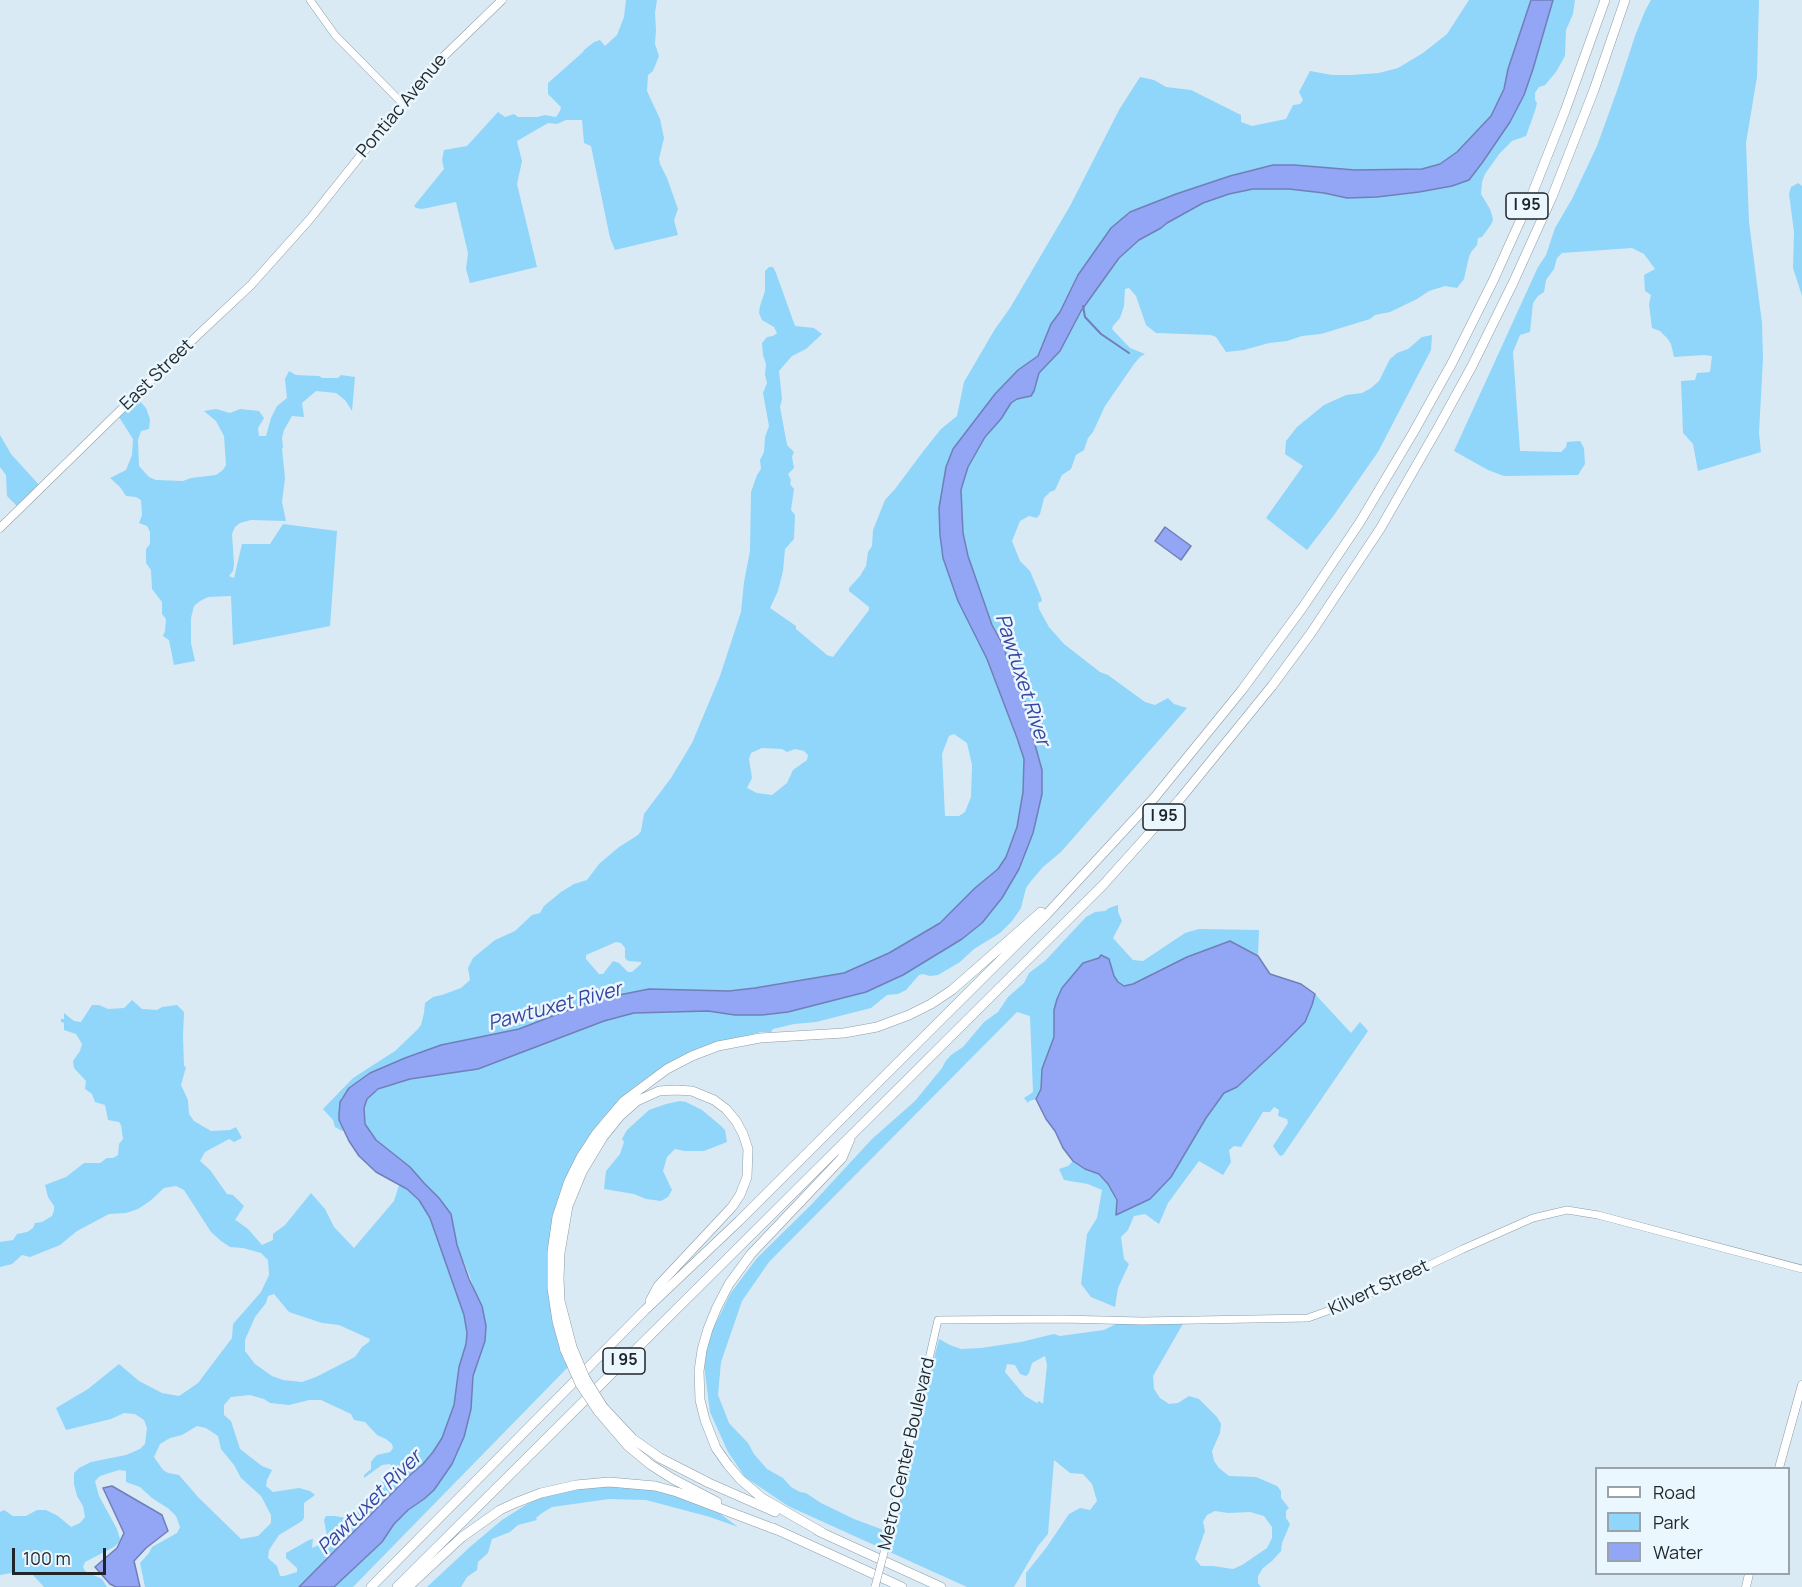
<!DOCTYPE html>
<html>
<head>
<meta charset="utf-8">
<style>
  body { margin:0 }
  #map { position:relative; width:1802px; height:1587px; overflow:hidden; background:#daeaf4; font-family:Manrope,sans-serif }
  canvas { display:block }
  .legend { position:absolute; left:1595px; top:1467px; width:195px; height:108px; box-sizing:border-box; background:#eaf7ff; border:2px solid #99a3a9; margin:0; padding:8px 10px; list-style:none; font-size:18px; color:#1f2528 }
  .legend li { display:flex; align-items:center; gap:12px; height:30px }
  .legend b { width:30px; border:2px solid #99a3a9 }
  .scale { position:absolute; left:12px; top:1548px; width:94px; height:27px; box-sizing:border-box; border:3px solid #1f2528; border-top:0; padding-left:8px; font-size:18px; line-height:21px; white-space:nowrap; color:#1f2528; -webkit-text-stroke:4px #eaf7ff; paint-order:stroke }
</style>
</head>
<body>
<div id="map">
<canvas width="1802" height="1587"></canvas>
<ul class="legend">
<li><b style="height:8px;background:#fff"></b>Road</li>
<li><b style="height:16px;background:#90d5fa"></b>Park</li>
<li><b style="height:16px;background:#93a5f5"></b>Water</li>
</ul>
<div class="scale">100 m</div>
</div>
<script>
const c = document.querySelector('canvas').getContext('2d');
c.lineJoin = 'round';
function fill(path, color) { c.fillStyle = color; c.fill(path, 'evenodd'); }
const shape = rows => new Path2D(rows.map(r => 'M' + r).join(''));
function trace(path, color, width, dash) { c.strokeStyle = color; c.lineWidth = width; c.lineCap = dash ? 'butt' : 'round'; c.setLineDash(dash || []); c.stroke(path); }
function write(font, color, halo, rows, align = 'center') {
  c.font = font + ' Manrope,sans-serif'; c.lineWidth = 5; c.setLineDash([]); c.textBaseline = 'middle'; c.strokeStyle = halo; c.fillStyle = color; for (const [text, x, y, turn = 0] of rows) {
    c.save(); c.translate(x, y); c.rotate((+turn || 0) * Math.PI / 180); c.textAlign = isNaN(turn) ? turn : align; if (halo) c.strokeText(text, 0, 0); c.fillText(text, 0, 0); c.restore();
  }
}
fill(shape([
  [626,0,657,0,655,13,656,30,655,44,659,56,653,71,648,75,647,91,660,119,664,138,659,159,660,164,667,178,678,209,674,220,678,235,615,250,610,238,591,146,584,143,582,120,566,120,557,124,548,123,517,141,522,161,517,184,537,267,470,283,466,269,468,253,456,202,422,209,416,208,414,206,444,169,442,160,444,150,467,146,498,112,505,117,514,114,518,117,537,117,545,115,556,117,560,111,561,107,548,94,548,83,583,52,584,50,594,42,600,40,605,46,617,35,624,17],
  [1469,0,1531,0,1508,69,1504,89,1491,116,1450,159,1440,164,1422,169,1355,170,1294,165,1273,165,1230,176,1176,194,1145,207,1111,228,1078,275,1060,312,1051,324,1038,356,1018,370,995,394,985,408,939,508,940,535,943,558,958,601,987,659,1024,759,1023,792,1017,827,1006,857,998,869,931,930,889,953,844,973,755,988,729,991,519,1029,441,1046,405,1058,361,1079,349,1088,341,1098,339,1115,344,1129,342,1131,335,1127,333,1120,323,1109,353,1078,395,1051,417,1030,421,1025,424,1013,425,1003,433,997,442,995,461,988,470,980,468,968,473,958,495,940,515,931,532,915,540,913,544,906,561,892,574,884,587,880,599,864,619,847,638,835,641,831,644,814,671,778,692,743,720,676,741,612,744,582,750,551,751,492,757,475,761,469,760,460,764,452,765,437,769,426,763,393,767,383,765,375,766,364,763,355,762,343,767,337,773,336,777,333,774,327,762,320,759,313,760,306,765,291,765,271,769,267,773,267,776,273,795,326,814,328,822,334,806,349,792,356,779,371,782,399,780,407,787,445,794,452,792,457,794,468,788,474,791,480,790,484,794,489,791,510,795,515,794,539,785,549,783,571,778,591,770,608,796,626,796,629,827,655,833,657,869,610,869,607,849,591,849,588,860,576,866,566,868,552,872,546,873,530,885,500,895,489,925,449,941,429,957,416,964,382,995,329,1010,308,1070,206,1119,110,1140,77,1154,80,1166,87,1191,90,1241,115,1241,122,1252,126,1286,119,1293,105,1300,104,1303,100,1299,92,1310,71,1332,75,1351,75,1379,73,1398,68,1423,53,1447,34],
  [954,734,967,743,972,765,971,797,965,812,959,816,945,816,942,754,949,736],
  [762,748,782,749,787,752,795,749,804,751,808,755,807,760,793,770,787,783,772,795,757,793,747,788,752,778,749,759,751,753],
  [616,942,621,943,625,948,625,958,628,961,641,962,641,964,632,972,628,972,619,963,613,961,603,974,599,974,586,959,586,955],
  [1553,0,1575,0,1573,14,1566,30,1565,56,1556,72,1545,85,1539,87,1535,93,1535,100,1537,103,1535,111,1526,136,1512,141,1500,153,1485,174,1482,182,1481,194,1490,209,1493,219,1492,223,1482,237,1478,238,1477,245,1471,252,1469,257,1464,279,1457,288,1445,286,1429,291,1417,299,1390,312,1375,315,1370,319,1321,334,1302,336,1287,341,1269,343,1244,350,1226,352,1216,337,1211,335,1156,333,1146,325,1136,296,1129,288,1125,289,1124,306,1120,318,1113,326,1112,329,1130,348,1145,354,1140,357,1134,364,1105,406,1093,432,1088,438,1084,450,1076,455,1071,469,1062,475,1055,490,1050,492,1044,498,1040,514,1037,518,1029,516,1020,521,1012,541,1020,561,1030,571,1041,597,1042,601,1038,603,1039,609,1049,627,1064,644,1100,672,1108,675,1145,702,1155,705,1168,698,1174,704,1187,708,1061,852,1043,867,1031,881,1026,888,1021,908,1012,921,1000,933,974,949,960,962,938,975,930,976,923,974,919,975,906,990,898,994,887,995,871,1008,816,1022,794,1024,773,1029,771,1032,761,1032,716,1043,662,1067,633,1088,601,1120,569,1172,548,1278,554,1328,564,1361,570,1360,571,1364,353,1587,334,1587,382,1542,394,1524,408,1510,424,1499,452,1464,464,1436,471,1409,473,1376,485,1341,486,1326,469,1274,457,1246,454,1230,423,1183,410,1167,376,1140,365,1124,364,1108,367,1099,378,1090,410,1079,478,1069,604,1021,634,1013,708,1011,735,1015,762,1015,788,1012,866,992,903,975,982,923,1002,898,1019,869,1042,770,1026,712,1025,700,1011,669,1003,645,992,625,968,556,963,533,961,490,963,483,968,467,985,437,1001,419,1011,403,1017,399,1026,398,1034,391,1039,373,1060,351,1081,311,1119,258,1139,240,1161,228,1167,223,1203,203,1229,194,1253,189,1289,189,1324,193,1347,198,1377,197,1419,192,1452,186,1469,180,1482,163,1510,122,1524,95,1533,68],
  [1651,0,1759,0,1757,77,1746,143,1749,222,1762,323,1763,358,1759,433,1761,452,1698,471,1693,444,1683,433,1681,381,1695,380,1697,373,1710,372,1712,356,1704,355,1674,357,1671,344,1667,338,1660,331,1652,328,1649,304,1651,295,1645,291,1644,275,1655,269,1644,254,1632,248,1562,253,1557,258,1554,269,1546,280,1544,292,1538,296,1533,303,1530,332,1520,335,1513,352,1520,451,1561,452,1566,447,1567,442,1580,441,1584,448,1585,464,1578,475,1504,476,1488,470,1454,451,1538,267,1546,255,1555,228,1572,199,1597,146,1619,85,1635,36,1645,11],
  [1798,183,1802,186,1802,296,1793,268,1794,232,1789,194,1791,187],
  [1432,335,1431,350,1378,452,1334,515,1307,550,1266,518,1303,466,1285,454,1286,441,1297,427,1324,405,1346,395,1362,393,1371,388,1379,381,1390,359,1397,353,1408,349,1422,337],
  [289,371,296,375,319,376,322,378,338,378,341,375,355,377,352,411,345,400,336,393,316,391,302,403,304,417,292,416,284,430,282,438,283,447,282,449,285,478,282,502,286,521,251,520,240,523,235,527,232,534,234,564,233,571,229,576,234,578,242,544,270,544,283,524,337,531,330,626,233,645,231,596,208,597,200,601,194,606,191,618,191,643,195,661,174,665,169,640,163,636,165,631,166,619,162,614,162,602,152,589,151,570,146,563,146,549,150,544,150,532,147,526,139,523,142,515,141,500,136,497,126,496,120,487,110,478,126,470,132,455,133,439,117,414,136,397,146,408,150,419,149,429,141,431,138,440,139,466,149,477,156,480,183,481,191,478,216,475,223,470,226,465,224,436,216,421,204,411,216,409,230,413,240,409,259,411,264,418,258,428,259,436,266,436,271,418,277,406,287,398,285,379],
  [0,435,11,454,41,487,19,508,7,496,6,475,0,467],
  [1118,905,1118,912,1122,921,1113,938,1133,960,1143,961,1185,933,1199,929,1259,930,1258,956,1230,941,1187,957,1153,973,1042,1068,1041,1089,1036,1099,1029,1101,1028,1103,1024,1098,1033,1092,1030,1016,1017,1012,769,1262,742,1301,721,1362,718,1395,729,1423,748,1443,754,1454,767,1469,783,1478,791,1487,800,1492,806,1493,821,1503,854,1519,889,1532,939,1339,950,1345,961,1349,981,1348,1021,1342,1054,1334,1060,1336,1104,1330,1116,1324,1184,1322,1153,1376,1154,1389,1160,1398,1169,1404,1178,1403,1189,1396,1199,1399,1217,1417,1221,1424,1220,1433,1212,1451,1214,1461,1219,1468,1229,1476,1256,1477,1277,1486,1281,1491,1281,1498,1289,1508,1286,1511,1286,1518,1290,1524,1282,1543,1281,1551,1272,1561,1263,1568,1258,1576,1258,1583,1261,1587,1026,1587,1026,1573,1046,1548,1069,1514,1080,1508,1090,1510,1097,1501,1092,1484,1083,1474,1070,1473,1054,1460,1048,1534,1038,1546,1014,1587,967,1587,788,1506,745,1477,728,1452,710,1412,704,1365,709,1330,717,1321,730,1294,757,1258,811,1205,872,1139,915,1101,942,1068,945,1062,951,1055,963,1047,984,1022,998,1012,1008,997,1024,983,1029,973,1045,961,1086,917,1095,912,1105,911,1109,908],
  [1045,1356,1047,1365,1043,1404,1039,1401,1037,1403,1025,1396,1005,1372,1007,1364,1015,1365,1020,1374,1026,1376,1029,1373,1032,1363],
  [1215,1511,1228,1513,1250,1512,1264,1516,1272,1527,1272,1538,1267,1548,1242,1565,1233,1569,1213,1566,1201,1566,1195,1559,1205,1531,1203,1522,1207,1515],
  [1315,994,1351,1033,1360,1022,1368,1031,1283,1155,1280,1156,1277,1152,1273,1146,1288,1123,1287,1119,1278,1116,1279,1110,1274,1107,1270,1112,1263,1112,1241,1147,1234,1146,1229,1150,1231,1162,1223,1175,1199,1161,1168,1203,1159,1224,1145,1214,1134,1216,1128,1230,1121,1237,1124,1259,1129,1264,1118,1288,1115,1307,1091,1297,1081,1284,1087,1234,1097,1218,1102,1190,1088,1184,1064,1180,1059,1169,1068,1166,1073,1161,1085,1169,1099,1174,1108,1184,1117,1200,1116,1215,1131,1208,1171,1177,1206,1118,1224,1093,1237,1087,1312,1005],
  [132,1000,142,1009,157,1010,162,1007,177,1005,184,1012,183,1036,184,1066,186,1067,181,1085,188,1100,189,1114,194,1121,211,1131,230,1130,236,1127,242,1138,234,1142,229,1139,205,1152,200,1161,210,1170,227,1194,233,1195,244,1206,235,1220,237,1221,248,1229,262,1245,273,1240,273,1234,285,1225,311,1193,325,1209,334,1227,354,1248,394,1201,399,1185,407,1189,419,1200,430,1218,464,1315,467,1333,466,1344,459,1367,454,1405,442,1438,433,1452,423,1464,410,1475,299,1587,145,1587,140,1563,149,1553,152,1547,177,1533,180,1527,176,1516,169,1509,152,1498,140,1487,126,1482,126,1471,119,1470,100,1476,95,1481,99,1496,117,1529,120,1539,119,1542,114,1547,85,1562,83,1567,85,1571,102,1579,107,1587,44,1587,32,1574,18,1572,0,1575,0,1512,4,1510,13,1516,26,1516,37,1510,46,1510,58,1516,71,1527,80,1523,85,1517,83,1506,77,1496,74,1484,74,1473,79,1468,91,1462,126,1455,140,1449,145,1444,147,1428,144,1420,135,1414,124,1413,111,1419,66,1430,56,1408,88,1389,119,1364,139,1381,162,1393,179,1396,188,1390,198,1383,232,1338,233,1324,261,1292,269,1275,268,1260,261,1253,243,1248,230,1247,221,1241,211,1232,184,1190,176,1186,164,1188,150,1201,138,1209,126,1213,109,1214,77,1231,60,1245,30,1257,22,1255,12,1264,0,1267,0,1242,13,1240,17,1234,27,1232,33,1228,35,1223,42,1222,52,1216,54,1210,54,1206,48,1197,45,1185,66,1177,84,1163,100,1163,107,1158,113,1158,118,1155,119,1144,123,1139,121,1125,119,1122,108,1120,105,1105,95,1102,92,1094,85,1089,86,1081,74,1068,73,1061,80,1051,82,1044,76,1034,64,1030,64,1023,61,1022,61,1019,64,1019,64,1013,74,1021,81,1022,92,1005,99,1005,108,1009,124,1008],
  [274,1294,289,1312,322,1323,339,1325,370,1339,369,1342,362,1347,355,1357,316,1377,302,1382,283,1380,272,1376,255,1364,245,1351,245,1340,255,1317,266,1303,268,1296],
  [250,1395,264,1399,270,1403,289,1405,309,1400,321,1400,351,1414,354,1420,365,1422,377,1435,386,1439,392,1444,393,1448,390,1452,377,1455,374,1458,371,1462,371,1469,364,1475,364,1478,382,1465,390,1464,397,1473,396,1479,382,1482,379,1491,369,1499,351,1519,335,1516,326,1516,324,1520,327,1536,326,1542,312,1548,313,1539,309,1540,286,1553,286,1558,297,1568,297,1572,284,1576,280,1576,277,1566,268,1558,269,1550,279,1535,302,1521,304,1518,304,1503,315,1495,310,1491,299,1488,273,1492,266,1486,267,1480,272,1470,262,1466,240,1449,231,1421,224,1415,224,1405,231,1397],
  [197,1426,206,1428,218,1436,221,1449,234,1465,241,1478,261,1496,271,1515,271,1523,258,1536,241,1539,198,1497,179,1475,168,1473,163,1470,154,1457,160,1444,170,1438,182,1435],
  [680,1101,686,1102,702,1110,720,1125,725,1130,727,1142,704,1151,684,1151,675,1149,667,1157,663,1171,672,1190,668,1197,661,1201,646,1199,634,1194,604,1189,606,1171,620,1154,624,1142,622,1139,627,1130,649,1110,666,1104],
  [592,1484,658,1488,711,1507,738,1527,710,1517,646,1500,609,1499,552,1507,542,1513,536,1518,537,1520,518,1525,510,1532,492,1539,488,1553,478,1562,477,1570,467,1577,461,1587,427,1587,471,1546,502,1520,524,1506,547,1493]
]), '#90d5fa');
const water = shape([
  [1531,0,1553,0,1533,69,1524,95,1510,122,1482,163,1469,180,1452,186,1419,192,1377,197,1347,198,1324,193,1289,189,1253,189,1229,194,1203,203,1167,223,1161,228,1139,240,1119,258,1081,311,1060,351,1039,373,1034,391,1031,396,1017,399,1011,403,1001,419,985,437,968,467,963,483,961,490,963,533,968,556,992,625,1003,645,1011,669,1025,700,1026,712,1042,770,1042,794,1033,833,1019,869,1002,898,982,923,962,939,903,975,866,992,788,1012,762,1015,735,1015,708,1011,634,1013,604,1021,478,1069,410,1079,378,1089,367,1099,364,1108,365,1124,376,1140,410,1167,424,1183,439,1198,451,1214,457,1245,469,1279,482,1306,486,1326,485,1341,473,1376,471,1409,464,1437,452,1464,434,1490,424,1499,408,1510,394,1524,382,1542,334,1587,299,1587,410,1475,423,1464,433,1452,442,1438,454,1405,459,1367,466,1344,467,1333,464,1315,430,1218,419,1200,407,1189,376,1172,359,1156,349,1141,339,1120,339,1115,340,1102,349,1088,370,1073,405,1058,441,1045,519,1029,594,1000,649,989,729,991,755,988,844,973,889,953,940,923,975,888,998,869,1006,857,1017,827,1023,792,1024,759,1017,738,987,659,958,601,943,558,940,535,939,508,946,467,953,449,995,394,1018,370,1038,356,1051,324,1060,312,1078,275,1111,228,1130,212,1176,194,1230,176,1273,165,1294,165,1355,170,1422,169,1440,164,1457,152,1491,116,1504,89,1508,69,1531,0],
  [1165,527,1191,546,1181,560,1155,541,1165,527],
  [1230,941,1258,956,1270,974,1301,984,1315,994,1312,1005,1305,1022,1280,1047,1237,1087,1224,1093,1206,1118,1171,1177,1150,1199,1116,1215,1117,1200,1108,1184,1099,1174,1085,1169,1073,1161,1063,1148,1055,1131,1046,1119,1036,1099,1041,1089,1042,1069,1054,1037,1054,1010,1057,999,1062,988,1083,963,1099,958,1101,955,1109,959,1114,976,1118,982,1124,986,1133,984,1187,957,1230,941],
  [112,1486,162,1515,168,1531,146,1548,134,1561,140,1587,116,1587,110,1584,95,1567,117,1548,124,1533,103,1488,112,1486]
]);
fill(water, '#93a5f5');
trace(water, '#707fb8', 1.5);
trace(shape([
  [1083,306,1085,317,1101,334,1129,353]
]), '#707fb8', 2);
const tertiary = shape([
  [310,0,335,35,402,103],
  [886,1545,938,1320,1062,1319,1142,1321,1308,1318,1352,1302,1463,1249,1533,1218,1567,1210,1598,1215,1802,1269]
]);
const secondary = shape([
  [0,528,182,350,251,285,310,219,404,101,440,60,502,0],
  [1779,1468,1802,1385],
  [1746,1587,1749,1574]
]);
const motorway = shape([
  [572,1347,560,1301,559,1278,560,1253,568,1206,582,1172,603,1137,620,1116,637,1101,659,1091,676,1090,692,1091,714,1100,726,1109,736,1121,743,1134,748,1149,747,1177,740,1195,732,1207,658,1286,650,1301],
  [565,1350,557,1321,552,1288,552,1252,557,1217,569,1181,581,1157,596,1134,624,1101,667,1069,692,1056,718,1046,760,1038,844,1033,877,1027,909,1015,931,1004,952,990,1041,912],
  [603,1407,633,1439,660,1458,709,1483,775,1512],
  [598,1411,628,1446,651,1465,673,1479,717,1502],
  [773,1528,902,1587],
  [818,1531,941,1587],
  [823,1533,762,1498,740,1479,728,1465,716,1448,705,1420,700,1400,699,1371,702,1350,708,1329,717,1307,729,1284,751,1254,842,1158,850,1139],
  [371,1587,645,1310,739,1221,1047,914,1155,797,1242,690,1303,607,1360,522,1413,433,1452,363,1493,281,1531,197,1565,111,1605,0],
  [397,1587,1103,885,1180,799,1272,686,1311,633,1380,529,1439,426,1472,366,1513,283,1552,197,1594,90,1625,0],
  [408,1587,462,1537,500,1510,515,1503,541,1493,576,1485,609,1482,655,1486,677,1492,777,1530]
]);
trace(tertiary, '#8d9ca5', 8);
trace(secondary, '#8d9ca5', 9);
trace(motorway, '#8d9ca5', 10);
trace(tertiary, '#fff', 7);
trace(secondary, '#fff', 8);
trace(motorway, '#fff', 9);
const tertiaryBridge = shape([
  [875,1587,886,1545]
]);
const motorwayBridge = shape([
  [572,1347,585,1378,603,1407],
  [565,1350,580,1384,598,1411]
]);
trace(tertiaryBridge, '#8d9ca5', 8, []);
trace(motorwayBridge, '#8d9ca5', 10, []);
trace(tertiaryBridge, '#fff', 7);
trace(motorwayBridge, '#fff', 9);
for (const [x, y, w] of [
  [1527,206,42],
  [1164,817,42],
  [624,1361,42]
]) { const box = new Path2D(); box.roundRect(x - w / 2, y - 13, w, 26, 4.5); c.fillStyle = '#eaf7ff'; c.fill(box); trace(box, '#1f2528', 1.5); }
write('bold 16px', '#1f2528', null, [
  ["I 95",1527,206],
  ["I 95",1164,817],
  ["I 95",624,1361]
]);
write('18px', '#1f2528', '#eaf7ff', [
  ["Pontiac Avenue",402,106,-50],
  ["East Street",157,375,-44],
  ["Kilvert Street",1379,1288,-25],
  ["Metro Center Boulevard",907,1454,-77]
]);
write('italic 20px', '#3a45a1', '#eaf7ff', [
  ["Pawtuxet River",1022,680,72],
  ["Pawtuxet River",555,1007,-15],
  ["Pawtuxet River",370,1503,-45]
]);
</script>
</body>
</html>
